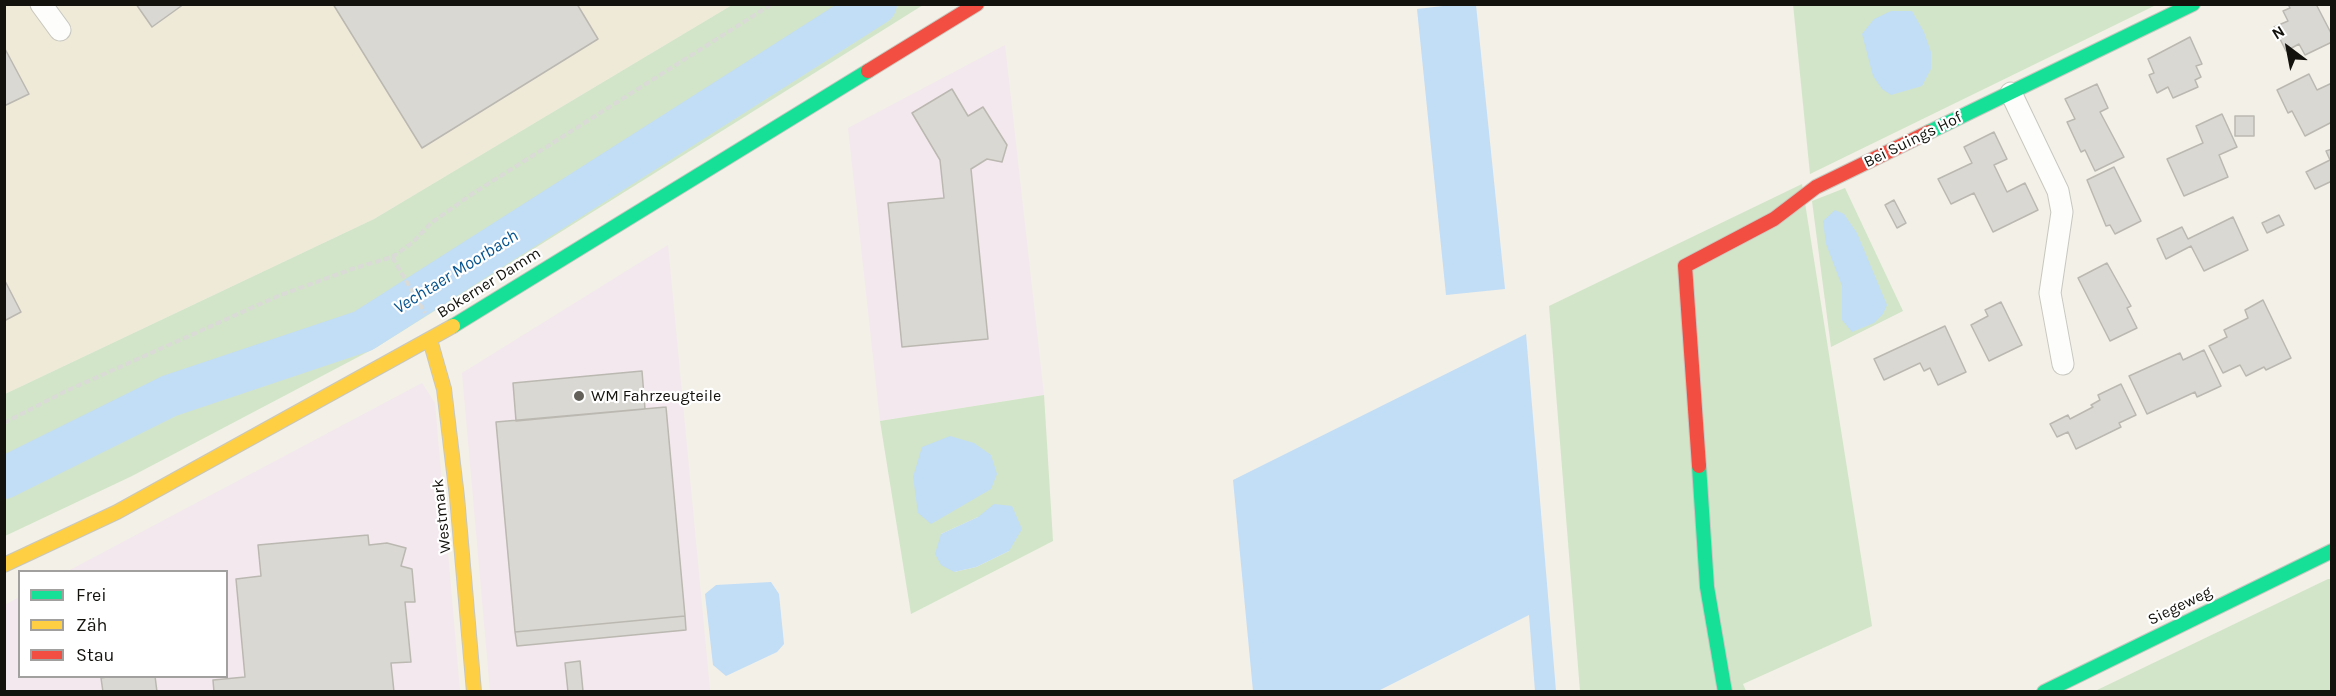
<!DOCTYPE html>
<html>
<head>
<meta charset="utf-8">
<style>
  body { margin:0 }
  #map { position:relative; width:2336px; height:696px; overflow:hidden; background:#f2f0e7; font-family:Karla,sans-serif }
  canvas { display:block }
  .frame { position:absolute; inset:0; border:6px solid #14120c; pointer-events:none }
  .legend { position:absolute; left:18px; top:570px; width:210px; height:108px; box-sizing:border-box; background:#fff; border:2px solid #a1a09e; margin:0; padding:8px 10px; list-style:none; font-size:18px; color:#14120c }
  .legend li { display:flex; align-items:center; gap:12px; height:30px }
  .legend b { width:30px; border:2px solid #a1a09e }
  .north { position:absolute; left:2258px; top:18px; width:60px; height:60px; -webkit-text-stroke:4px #fff; paint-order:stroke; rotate:328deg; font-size:16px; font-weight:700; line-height:24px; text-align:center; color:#14120c }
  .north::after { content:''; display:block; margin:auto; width:21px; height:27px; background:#14120c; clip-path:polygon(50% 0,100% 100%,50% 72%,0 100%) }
</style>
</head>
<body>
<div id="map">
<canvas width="2336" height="696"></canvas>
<div class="frame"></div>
<ul class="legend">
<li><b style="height:8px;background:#16e098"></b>Frei</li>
<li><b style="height:8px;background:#ffcf43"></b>Zäh</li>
<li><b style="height:8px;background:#f24e42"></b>Stau</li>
</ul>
<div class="north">N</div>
</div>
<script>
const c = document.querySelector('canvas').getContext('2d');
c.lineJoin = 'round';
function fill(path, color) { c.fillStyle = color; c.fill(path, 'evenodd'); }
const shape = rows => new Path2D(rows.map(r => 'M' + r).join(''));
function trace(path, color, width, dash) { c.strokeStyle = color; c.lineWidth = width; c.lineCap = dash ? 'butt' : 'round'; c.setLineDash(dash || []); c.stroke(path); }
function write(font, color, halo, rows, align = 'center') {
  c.font = font + ' Karla,sans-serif'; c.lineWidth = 4.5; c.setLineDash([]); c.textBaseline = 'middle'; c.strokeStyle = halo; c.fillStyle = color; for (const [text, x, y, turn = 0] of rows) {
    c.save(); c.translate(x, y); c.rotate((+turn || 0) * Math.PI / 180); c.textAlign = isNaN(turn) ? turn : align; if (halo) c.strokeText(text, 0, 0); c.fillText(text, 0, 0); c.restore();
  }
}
fill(shape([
  [1005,45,1044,395,880,421,848,128],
  [668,245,710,690,490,691,462,373],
  [422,383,435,403,460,691,5,692,5,605,19,597,20,676,226,676,226,572,68,571]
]), '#f3e8ee');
fill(shape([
  [5,5,732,5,374,219,5,394]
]), '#efead8');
fill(shape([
  [1793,4,2156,5,1810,174],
  [732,5,923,5,377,347,132,476,5,536,5,394,374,219],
  [1802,184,1872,626,1743,684,1746,691,1580,691,1549,306],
  [1845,188,1903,311,1831,347,1812,201],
  [1044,395,1053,541,911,614,880,421],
  [978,517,1009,551,976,567,954,572,941,534],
  [2328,579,2331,579,2331,691,2095,691]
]), '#d2e5c8');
fill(shape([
  [1460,4,1476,5,1505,289,1446,295,1417,9],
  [1891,11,1912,11,1924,32,1931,52,1931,69,1922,86,1891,95,1882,89,1873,76,1862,34,1874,19],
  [1835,210,1844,214,1857,233,1887,305,1883,314,1874,323,1852,332,1842,320,1842,286,1826,244,1823,221],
  [1526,334,1556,691,1535,691,1529,615,1378,691,1253,691,1233,480],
  [950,436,974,443,991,455,997,474,991,489,931,524,918,513,913,477,922,447],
  [994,504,1012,506,1022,529,1009,551,976,567,954,572,941,565,935,554,941,534,978,517],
  [771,582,779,594,784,644,777,652,726,676,713,665,705,594,716,585]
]), '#c2ddf6');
trace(shape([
  [4,478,169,396,363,331,876,4]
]), '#c2ddf6', 42);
const building = shape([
  [136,4,184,4,152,27,136,4],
  [333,4,577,4,598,39,422,148,333,4],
  [2288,4,2316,4,2332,35,2332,42,2305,55,2299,44,2286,51,2274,27,2288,21,2283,11,2290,8,2288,4],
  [2190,37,2202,64,2196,66,2201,77,2195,80,2198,87,2173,98,2168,87,2157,93,2149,75,2154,73,2148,59,2190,37],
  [4,47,29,94,4,106,4,47],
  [2309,74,2317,90,2332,83,2332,122,2305,136,2292,111,2288,113,2277,90,2309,74],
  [2097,84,2108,108,2100,112,2124,157,2095,171,2085,150,2081,152,2067,122,2075,119,2065,99,2097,84],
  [952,89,968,116,983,107,1007,145,1002,162,987,159,971,169,988,339,902,347,888,203,944,198,940,160,912,113,952,89],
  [2222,114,2237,147,2219,155,2228,177,2184,196,2167,159,2203,143,2196,126,2222,114],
  [2235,116,2254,116,2254,136,2235,136,2235,116],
  [1994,132,2007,159,1994,165,2007,192,2025,183,2038,210,1993,232,1974,193,1951,204,1938,179,1972,163,1964,147,1994,132],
  [2332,149,2332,181,2315,189,2306,172,2330,160,2326,151,2332,149],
  [2114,167,2141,221,2115,234,2110,225,2106,226,2087,180,2114,167],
  [1894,200,1906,223,1897,228,1885,205,1894,200],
  [2279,215,2284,225,2267,233,2262,223,2279,215],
  [2233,217,2248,250,2204,271,2191,246,2166,259,2157,239,2182,227,2188,239,2233,217],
  [2107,263,2131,306,2127,308,2137,328,2110,341,2078,278,2107,263],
  [4,279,21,312,4,321,4,279],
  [2263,300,2291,358,2266,370,2264,367,2246,376,2240,365,2223,373,2209,346,2227,337,2224,330,2248,318,2245,310,2263,300],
  [2001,302,2022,345,1989,361,1971,325,1988,316,1985,310,2001,302],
  [1945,326,1966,372,1938,385,1930,368,1924,371,1920,363,1884,380,1874,359,1945,326],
  [2204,350,2221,386,2197,397,2195,392,2147,414,2129,376,2180,353,2183,360,2204,350],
  [642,371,645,409,516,421,513,383,642,371],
  [2121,384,2136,415,2119,423,2121,427,2076,449,2068,432,2057,437,2050,424,2068,415,2070,419,2093,407,2091,405,2100,400,2098,395,2121,384],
  [666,407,685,616,515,632,496,422,666,407],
  [368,535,369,545,387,543,406,548,401,566,412,569,415,602,405,602,411,662,391,663,394,692,214,692,213,680,245,677,236,579,261,576,258,545,368,535],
  [685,616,686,630,517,646,515,632,685,616],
  [580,661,583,691,568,692,565,663,580,661],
  [113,676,155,676,157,692,103,692,101,678,113,676]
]);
fill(building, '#dad8d2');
trace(building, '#bab8b1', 1.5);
const street = shape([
  [41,4,60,30],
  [2011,93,2058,191,2062,212,2050,293,2063,364]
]);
const fast = shape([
  [1929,132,2193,4],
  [453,326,868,71],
  [1699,466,1707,587,1725,692],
  [2044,692,2332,551]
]);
const slow = shape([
  [430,340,444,389,457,497,474,692],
  [4,565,117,512,453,326]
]);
const jam = shape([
  [868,71,977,4],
  [1699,466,1685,266,1774,219,1816,187,1929,132]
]);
trace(street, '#c8c7bf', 23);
trace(fast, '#c8c7bf', 16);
trace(slow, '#c8c7bf', 16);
trace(jam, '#c8c7bf', 16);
trace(shape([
  [392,257,412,243,431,223,472,194,772,4],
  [4,423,64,392,278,296,352,269,392,257,425,313]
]), '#dadad7', 4, [6, 3]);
trace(street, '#fdfdfb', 21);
trace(fast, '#16e098', 14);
trace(slow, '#ffcf43', 14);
trace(jam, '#f24e42', 14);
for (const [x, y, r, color] of [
  [579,396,6,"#626059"]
]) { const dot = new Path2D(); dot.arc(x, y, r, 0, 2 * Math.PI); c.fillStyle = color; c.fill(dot); trace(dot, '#fff', 2); }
write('16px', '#14120c', '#fff', [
  ["Bei Suings Hof",1913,140,-26],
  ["Bokerner Damm",489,283,-32],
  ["Westmark",442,516,-96],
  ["Siegeweg",2180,606,-26]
]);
write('16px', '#14120c', '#fff', [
  ["WM Fahrzeugteile",591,396]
], 'left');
write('italic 18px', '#095590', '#fff', [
  ["Vechtaer Moorbach",456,272,-32]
]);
</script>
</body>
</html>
